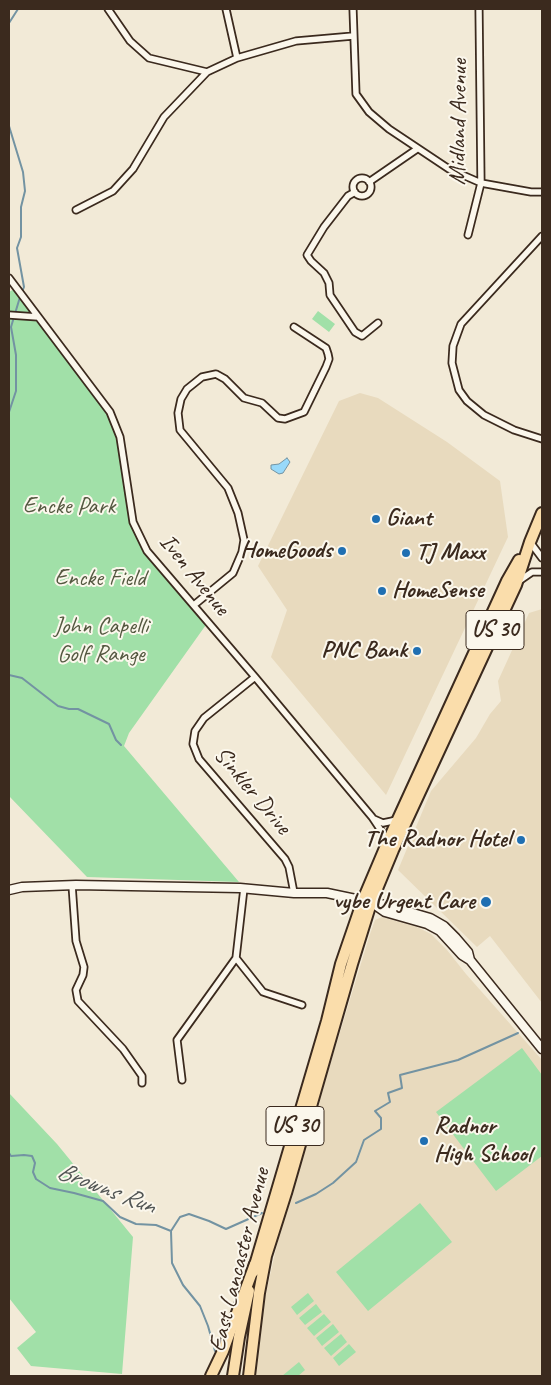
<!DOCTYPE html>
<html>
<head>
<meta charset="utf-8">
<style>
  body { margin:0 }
  #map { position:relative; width:551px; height:1385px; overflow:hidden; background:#f2ead7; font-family:Caveat,sans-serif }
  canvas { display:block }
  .frame { position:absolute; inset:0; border:10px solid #3b2a1e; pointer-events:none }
</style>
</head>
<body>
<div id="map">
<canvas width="551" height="1385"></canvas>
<div class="frame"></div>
</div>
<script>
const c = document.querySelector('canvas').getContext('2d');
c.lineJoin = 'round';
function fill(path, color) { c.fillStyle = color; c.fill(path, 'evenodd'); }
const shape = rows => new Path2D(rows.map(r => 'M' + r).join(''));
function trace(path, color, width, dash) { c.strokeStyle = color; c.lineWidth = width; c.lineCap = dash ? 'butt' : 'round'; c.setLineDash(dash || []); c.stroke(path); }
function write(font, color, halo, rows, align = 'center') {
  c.font = font + ' Caveat,sans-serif'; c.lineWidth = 4; c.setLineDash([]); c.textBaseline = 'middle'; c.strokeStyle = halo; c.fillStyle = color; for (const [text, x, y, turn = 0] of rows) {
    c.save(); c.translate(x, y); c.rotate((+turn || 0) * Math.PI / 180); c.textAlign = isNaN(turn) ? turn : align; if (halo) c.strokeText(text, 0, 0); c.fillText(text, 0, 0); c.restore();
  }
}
fill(shape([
  [360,393,378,398,447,442,500,481,508,537,386,795,271,657,287,610,258,566,339,401],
  [542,609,542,1003,490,936,477,947,398,870,431,791,476,738,490,714,501,701,498,681,529,613],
  [382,917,417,927,431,934,447,950,466,974,542,1060,542,1376,254,1376,265,1298,282,1222,370,934,375,920]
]), '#e8dabe');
fill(shape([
  [16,288,110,412,120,437,133,522,147,551,208,622,129,733,124,746,239,882,87,877,9,796,9,292],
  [318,311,335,324,329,332,312,319],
  [522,1048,542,1075,542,1156,496,1191,436,1112],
  [9,1093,57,1144,133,1237,122,1374,31,1366,17,1348,36,1332,9,1298],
  [420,1203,452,1242,368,1311,336,1272],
  [308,1293,314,1301,297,1315,291,1307],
  [316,1304,322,1312,305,1325,299,1318],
  [324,1314,331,1322,314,1336,307,1328],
  [333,1324,339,1332,322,1346,316,1338],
  [341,1334,347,1342,331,1356,324,1348],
  [349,1344,356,1352,339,1366,333,1358],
  [299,1362,305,1370,298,1376,282,1376]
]), '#a1e0a8');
const water = shape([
  [287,458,290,462,283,473,279,474,271,469,271,465,279,464,287,458]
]);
fill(water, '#98d9fa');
trace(water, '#7393a2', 1);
trace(shape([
  [9,23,18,9],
  [9,126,23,172,25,191,21,207,21,237,17,248,24,287,22,292],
  [9,412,16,391,16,355,11,327,20,297],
  [9,675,22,678,58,706,69,709,78,709,109,724,116,740,121,745],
  [9,1153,11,1156,24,1155,32,1156,35,1163,33,1172,36,1179,50,1188,74,1193,103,1201,120,1217,136,1224,156,1225,171,1231],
  [296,1203,316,1194,333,1183,356,1162,364,1140,381,1129,381,1118,375,1111,390,1102,388,1093,402,1088,400,1075,458,1060,518,1033],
  [171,1231,172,1263,183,1285,200,1306,208,1326,215,1351],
  [171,1231,180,1217,189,1214,209,1221,226,1229,262,1213]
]), '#7393a2', 2);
const minor = shape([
  [108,9,130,41,149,58,207,72,237,58,296,41,353,36],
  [226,9,237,58],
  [353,9,356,94,369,112,389,129,449,169,481,183,531,192,542,192],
  '353 187a9 9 0 1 1 18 0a9 9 0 1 1-18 0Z',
  [369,182,417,149],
  [355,192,348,196,324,227,307,255,311,261,324,273,329,283,330,295,355,332,362,336,378,323],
  [76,210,113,191,133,169,164,117,207,72],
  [468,235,481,183,479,9],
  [542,236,461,324,453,346,452,363,459,390,467,401,484,415,514,430,542,439],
  [9,278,110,412,120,437,133,522,147,551,255,677,372,817,388,841],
  [9,315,38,317],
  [530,542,542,558],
  [519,581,532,572,542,572],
  [194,605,233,573,242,552,244,540,238,513,228,488,180,430,178,413,181,399,187,389,202,377,216,374,225,379,244,398,262,403,278,418,285,419,304,412,326,367,329,359,328,354,326,348,294,327],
  [255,677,204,718,195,731,193,744,199,759,285,859,289,867,294,893],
  [374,819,383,823,397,820],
  [72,885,76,941,84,967,83,975,76,990,78,1001,123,1049,142,1076,142,1083],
  [244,888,236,958,263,992,302,1005],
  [182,1080,177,1040,236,958]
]);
const secondary = shape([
  [9,890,22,887,76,885,240,888,294,893,327,893,389,906,430,918,444,926,456,938,468,952,470,960],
  [375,905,385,912,427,924,440,931,462,955,470,960,542,1049]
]);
const trunk = shape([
  [253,1272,327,1021,341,964,363,900,388,841,507,581,519,560],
  [233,1376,239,1337,249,1291],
  [249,1376,259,1293,266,1256,286,1193,352,964,371,903,393,850,516,585,530,542,542,513]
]);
const motorway = shape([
  [211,1376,223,1351,255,1264]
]);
trace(minor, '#3b2a1e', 9);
trace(secondary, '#3b2a1e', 11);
trace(trunk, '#3b2a1e', 14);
trace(motorway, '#3b2a1e', 14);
trace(minor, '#fbf7ec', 5.5);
trace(secondary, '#fbf7ec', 8);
trace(trunk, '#faddab', 10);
trace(motorway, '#faddab', 10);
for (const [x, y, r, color] of [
  [376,519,5,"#1f6fb2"],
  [342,551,5,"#1f6fb2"],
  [406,553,5,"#1f6fb2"],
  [382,591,5,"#1f6fb2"],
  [417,651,5,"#1f6fb2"],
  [521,840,5,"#1f6fb2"],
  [486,902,6,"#1f6fb2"],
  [424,1141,5,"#1f6fb2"]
]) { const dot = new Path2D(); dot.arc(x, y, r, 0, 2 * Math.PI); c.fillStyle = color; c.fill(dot); trace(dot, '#fbf7ec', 2); }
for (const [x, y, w] of [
  [495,630,58],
  [295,1126,58]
]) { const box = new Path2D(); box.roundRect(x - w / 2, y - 19.5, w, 39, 4); c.fillStyle = '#fbf7ec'; c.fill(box); trace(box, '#3b2a1e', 1); }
write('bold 22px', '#3b2a1e', null, [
  ["US 30",495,630],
  ["US 30",295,1126]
]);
write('24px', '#3b2a1e', '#fbf7ec', [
  ["Midland Avenue",459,122,-89],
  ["Iven Avenue",194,575,51],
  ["Sinkler Drive",252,791,50],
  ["East Lancaster Avenue",240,1260,-76]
]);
write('24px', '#545840', '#fbf7ec', [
  ["Encke Park",69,507],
  ["Encke Field",100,579],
  ["John Capelli",101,627],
  ["Golf Range",101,655]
]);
write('bold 24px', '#3b2a1e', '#fbf7ec', [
  ["Giant",386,519],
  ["HomeGoods",332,551,"right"],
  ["TJ Maxx",416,553],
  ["HomeSense",392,591],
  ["PNC Bank",407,651,"right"],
  ["The Radnor Hotel",511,840,"right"],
  ["vybe Urgent Care",475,902,"right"],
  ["Radnor",434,1127],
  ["High School",434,1155]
], 'left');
write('italic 25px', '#525655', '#fbf7ec', [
  ["Browns Run",106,1189,21]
]);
</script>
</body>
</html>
